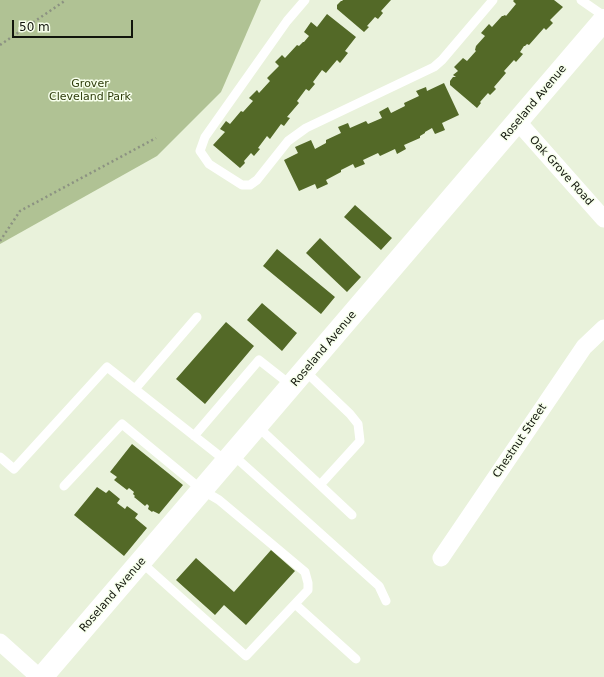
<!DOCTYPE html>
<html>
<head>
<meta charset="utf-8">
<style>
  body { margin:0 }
  #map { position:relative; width:604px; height:677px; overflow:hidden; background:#e9f2db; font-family:"DejaVu Sans",sans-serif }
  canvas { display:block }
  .scale { position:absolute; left:12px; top:20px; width:121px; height:18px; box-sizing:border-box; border:2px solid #11150c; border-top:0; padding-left:5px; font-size:12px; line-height:14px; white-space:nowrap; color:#11150c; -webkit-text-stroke:3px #f7ffec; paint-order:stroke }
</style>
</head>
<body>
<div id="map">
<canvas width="604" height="677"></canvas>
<div class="scale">50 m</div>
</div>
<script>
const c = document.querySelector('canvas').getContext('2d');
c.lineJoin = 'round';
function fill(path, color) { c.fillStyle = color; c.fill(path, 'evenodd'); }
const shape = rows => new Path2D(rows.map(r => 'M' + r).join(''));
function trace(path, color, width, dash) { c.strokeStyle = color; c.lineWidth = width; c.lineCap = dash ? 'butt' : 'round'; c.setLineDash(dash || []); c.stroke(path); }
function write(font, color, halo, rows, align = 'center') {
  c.font = font + ' "DejaVu Sans",sans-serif'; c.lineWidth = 3; c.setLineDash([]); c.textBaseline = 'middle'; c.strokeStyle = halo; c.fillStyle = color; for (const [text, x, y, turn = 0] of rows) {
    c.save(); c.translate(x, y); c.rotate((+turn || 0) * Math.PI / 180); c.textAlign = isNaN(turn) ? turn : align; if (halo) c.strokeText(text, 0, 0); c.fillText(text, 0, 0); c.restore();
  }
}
fill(shape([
  [0,0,261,0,221,92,157,156,0,244]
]), '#b0c294');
fill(shape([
  [342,0,391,0,381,11,383,13,378,19,375,17,367,26,369,27,364,32,337,9,337,5,341,1,343,1],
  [514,0,554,0,563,7,550,20,553,23,546,30,544,28,529,45,527,44,525,46,524,46,520,52,523,54,516,62,514,60,504,71,506,73,494,87,496,89,490,95,488,93,480,102,481,103,477,108,450,85,450,81,453,77,456,77,453,75,458,71,454,67,463,58,467,61,476,51,475,50,476,46,485,36,481,33,489,24,492,27,502,16,503,16,505,15,506,16,516,4,513,1],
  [327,14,356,37,345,51,348,53,340,63,337,60,326,73,322,70,313,82,315,84,309,91,306,89,297,101,299,103,287,117,290,118,284,126,281,124,270,139,267,136,258,148,260,149,254,156,251,153,244,161,245,163,240,168,213,145,225,132,220,129,226,121,230,124,241,111,243,112,253,101,249,98,257,90,259,93,270,81,267,78,279,66,275,62,282,55,285,58,297,45,299,46,303,42,304,42,309,36,304,32,311,22,317,27],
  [444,83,459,115,442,123,445,130,435,134,432,128,425,132,425,133,420,136,420,138,404,145,406,149,397,154,395,149,380,156,378,153,363,160,365,164,355,168,353,164,341,170,341,172,326,180,328,184,317,189,315,184,299,191,284,160,298,153,295,147,311,140,315,149,326,143,326,140,341,133,338,127,348,123,350,128,366,121,368,124,382,118,379,112,388,107,391,113,405,106,404,103,419,96,416,91,426,87,427,91],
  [355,205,392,238,381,250,344,217],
  [320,238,361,277,347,292,306,253],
  [277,249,335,297,321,314,263,266],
  [262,303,297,333,282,351,247,320],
  [226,322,254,346,205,404,176,379],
  [132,444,183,485,159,514,153,511,152,512,148,509,149,506,147,504,145,506,134,497,135,496,133,494,134,492,129,488,127,490,114,480,117,477,110,472],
  [97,487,106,493,109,490,120,499,117,503,125,509,127,506,138,514,135,518,147,528,124,556,74,515],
  [271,550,295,571,246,625,224,605,215,615,176,580,196,558,234,592]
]), '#536927');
trace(shape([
  [0,45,66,0],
  [0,241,20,211,156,138]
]), '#8c9282', 2.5, [2, 3]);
trace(shape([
  [305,0,287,21,205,137,200,151,209,164,242,185,250,185,257,180,288,141,306,128,434,67,442,60,493,0],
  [581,0,604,16],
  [135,389,197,317],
  [257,426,320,485,360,441,358,424,350,414,305,371],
  [194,436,259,360,292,386],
  [233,455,379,586,386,601],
  [0,457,14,469,107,367,226,461],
  [320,485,352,515],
  [64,486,122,424,202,490,219,500,305,572,308,583,308,590,246,656,141,562],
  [295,604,356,659]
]), '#fff', 9);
trace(shape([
  [518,122,604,219],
  [441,558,584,347,604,328],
  [0,642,39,677]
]), '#fff', 17);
trace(shape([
  [42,677,604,20]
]), '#fff', 22);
write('11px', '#2e3d0b', '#f7ffec', [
  ["Grover",90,84],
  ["Cleveland Park",90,97]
]);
write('11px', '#11150c', '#f7ffec', [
  ["Roseland Avenue",534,103,-50],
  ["Oak Grove Road",561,171,48],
  ["Roseland Avenue",324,349,-50],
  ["Chestnut Street",520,441,-56],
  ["Roseland Avenue",113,595,-49]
]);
</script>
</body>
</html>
